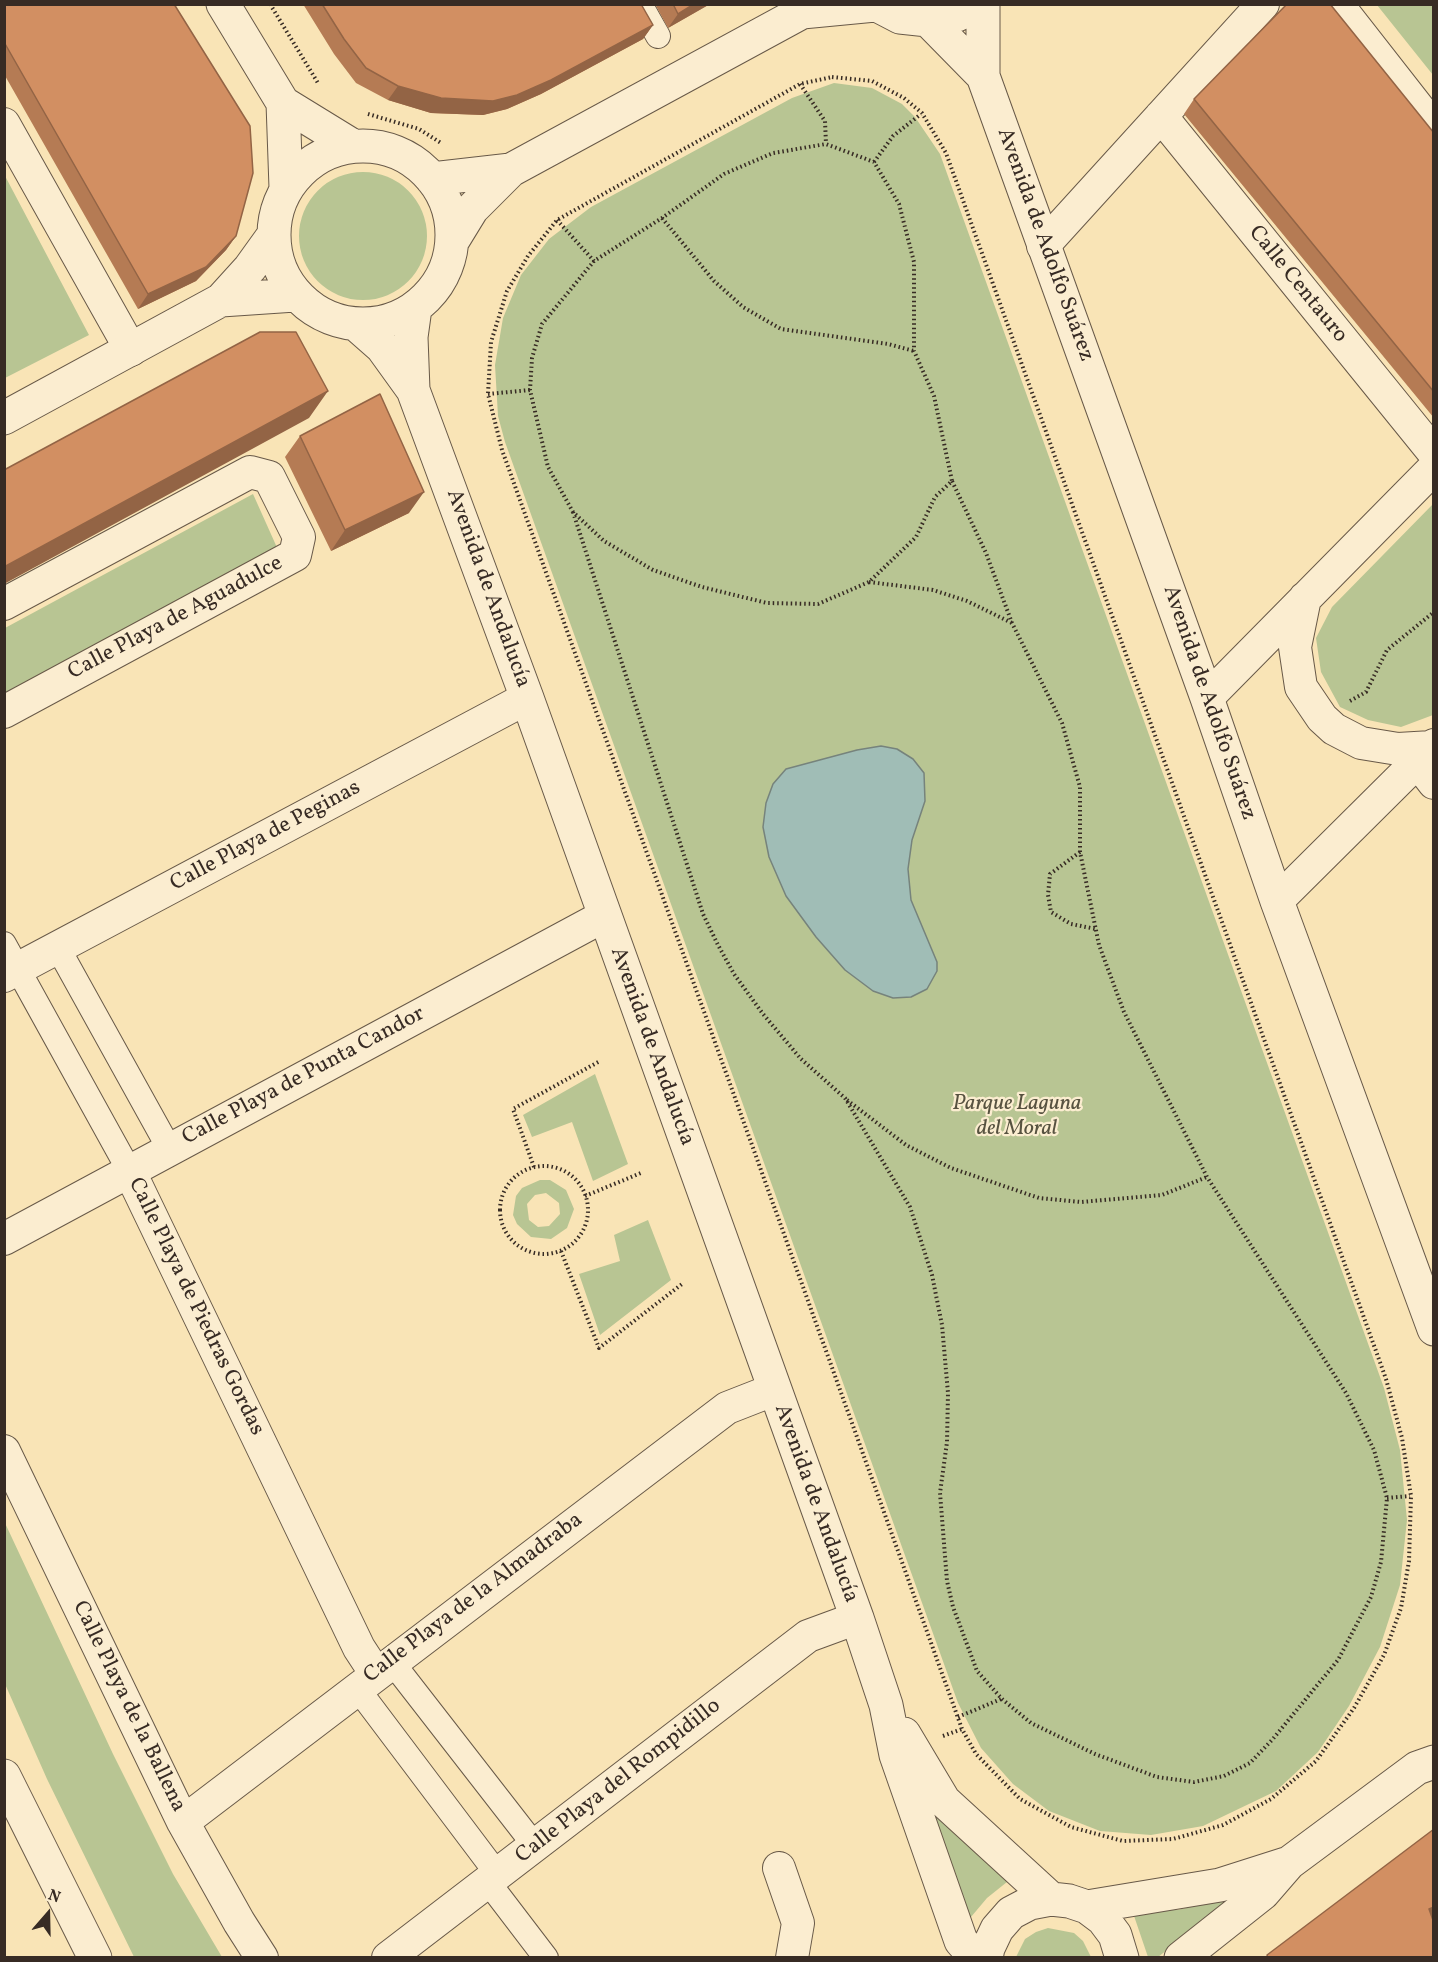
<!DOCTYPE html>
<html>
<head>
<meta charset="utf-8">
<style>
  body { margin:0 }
  #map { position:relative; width:1438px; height:1962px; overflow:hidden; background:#f9e4b6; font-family:Vollkorn,serif }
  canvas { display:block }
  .frame { position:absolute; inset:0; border:6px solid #372b24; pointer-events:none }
  .north { position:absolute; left:18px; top:1884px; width:60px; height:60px; -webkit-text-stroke:4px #fbedd0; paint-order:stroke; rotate:20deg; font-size:16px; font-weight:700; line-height:24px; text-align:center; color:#372b24 }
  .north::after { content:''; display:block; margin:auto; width:21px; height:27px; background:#372b24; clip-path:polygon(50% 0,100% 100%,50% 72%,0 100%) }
</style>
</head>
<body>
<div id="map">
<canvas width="1438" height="1962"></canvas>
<div class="frame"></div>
<div class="north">N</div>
</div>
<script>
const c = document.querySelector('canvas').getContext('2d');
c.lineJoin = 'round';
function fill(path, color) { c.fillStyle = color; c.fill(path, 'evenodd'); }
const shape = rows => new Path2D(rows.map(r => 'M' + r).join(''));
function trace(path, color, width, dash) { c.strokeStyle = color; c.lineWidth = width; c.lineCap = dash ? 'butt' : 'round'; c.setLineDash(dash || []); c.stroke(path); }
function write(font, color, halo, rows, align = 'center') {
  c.font = font + ' Vollkorn,serif'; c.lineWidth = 4.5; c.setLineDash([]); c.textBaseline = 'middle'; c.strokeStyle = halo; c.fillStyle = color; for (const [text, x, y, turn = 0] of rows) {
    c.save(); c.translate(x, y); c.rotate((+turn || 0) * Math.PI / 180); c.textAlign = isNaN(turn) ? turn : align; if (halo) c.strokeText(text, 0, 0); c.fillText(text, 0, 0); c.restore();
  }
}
fill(shape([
  [1377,5,1433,5,1433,75],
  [834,83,872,88,902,104,915,117,940,154,1384,1388,1400,1450,1407,1520,1400,1585,1380,1647,1349,1706,1318,1752,1276,1791,1203,1826,1151,1835,1100,1831,1049,1811,1013,1784,981,1748,958,1703,505,442,498,416,495,365,503,318,521,275,549,239,591,207,792,98],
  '299 236a64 64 0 1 1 128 0a64 64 0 1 1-128 0Z',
  [4,174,89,335,5,378,4,378],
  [253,494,279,552,5,702,5,628],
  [1433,504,1433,715,1401,727,1368,720,1340,707,1321,672,1316,638,1332,607],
  [595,1074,628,1164,593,1181,572,1122,532,1137,523,1115],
  [540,1180,550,1180,566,1190,574,1209,567,1228,551,1239,531,1237,517,1224,513,1215,516,1196,522,1188],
  [546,1193,559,1203,560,1214,549,1226,538,1227,529,1220,527,1204,535,1195],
  [648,1220,671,1280,600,1335,579,1274,620,1261,614,1235],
  [5,1523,113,1754,173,1874,222,1957,134,1957,47,1779,5,1684],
  [935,1814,940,1815,1007,1882,987,1898,971,1917,965,1914,932,1818],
  [1226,1899,1227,1903,1158,1957,1148,1957,1132,1910,1177,1910],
  [1048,1928,1074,1933,1083,1941,1091,1957,1016,1957,1025,1939,1036,1932]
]), '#b8c593');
const water = shape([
  [881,746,897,749,913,759,924,773,925,801,912,840,908,869,911,900,937,962,937,971,927,989,911,997,893,998,873,991,845,970,816,937,786,896,769,857,763,827,766,803,773,784,786,769,857,750,881,746]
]);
fill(water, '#a0bdb6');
trace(water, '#76837c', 1.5);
const pedestrian = shape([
  [640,4,658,36],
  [4,944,130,1172],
  [58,948,170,1150],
  [392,1662,535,1846],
  [357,1688,498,1875],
  [488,1882,546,1958]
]);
const minor = shape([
  [1337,4,1434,128],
  [1161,116,1434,453],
  [4,124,131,350],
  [1043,246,1263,4],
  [1305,598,1295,647,1301,687,1322,718,1334,729,1361,743,1398,749,1432,747],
  [4,604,250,472,269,477,299,537,295,555,4,712],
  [1207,698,1434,468],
  [1417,761,1434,783],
  [1277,901,1434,745],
  [4,976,527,698],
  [130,1172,359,1648,376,1674],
  [4,1239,604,916],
  [4,1451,183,1822,239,1922,262,1958],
  [183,1822,727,1408,773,1390],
  [779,1868,798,1923,792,1958],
  [388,1958,808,1636,857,1618]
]);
const tertiary = shape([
  [223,4,283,103,353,146],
  [875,4,900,17,928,20,957,15,976,4],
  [983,4,983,76,1207,698,1277,901,1434,1329],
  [928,20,983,76],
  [283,103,286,188],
  '274 235a89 89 0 1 1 178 0a89 89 0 1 1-178 0Z',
  [432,179,511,170],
  [453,240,472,209,511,170,802,12,875,5],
  [221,300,295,295],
  [357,325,382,347,413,390,527,698,857,1618,886,1705,896,1755,961,1941,976,1958],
  [413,390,411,337,415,308],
  [4,418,221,300,250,268,273,236],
  [904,1734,944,1801,1051,1899],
  [4,1776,95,1958],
  [1087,1907,1220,1885,1289,1863],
  [986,1958,988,1948,997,1929,1011,1913,1030,1903,1051,1899,1069,1901,1087,1907,1103,1919,1115,1935,1122,1958],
  [1181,1958,1263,1893,1289,1863,1417,1768,1434,1762]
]);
trace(pedestrian, '#685948', 26);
trace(minor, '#685948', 34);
trace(tertiary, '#685948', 35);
trace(shape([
  [270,4,318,83],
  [832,77,872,81,904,98,922,113,946,153,1386,1379,1402,1438,1411,1496,1409,1561,1401,1608,1384,1655,1354,1708,1316,1761,1271,1799,1223,1825,1173,1839,1123,1841,1071,1827,1020,1799,976,1754,962,1729,502,450,488,394,491,342,507,291,528,256,557,220,800,84,832,77],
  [800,84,825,121,826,144],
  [368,114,419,129,441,143],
  [874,162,893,136,921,114],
  [662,218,714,281,743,307,781,329,888,344,914,351],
  [557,220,594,261,662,218,724,174,773,153,826,144,874,162,899,204,914,262,914,351,934,396,952,481,935,497,916,537,869,582,818,604,767,603,702,587,653,570,604,541,573,512,548,467,530,390,532,358,542,324,594,261],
  [488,394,530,390],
  [573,512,703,914,718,945,734,974,763,1014,801,1059,845,1098,910,1207,932,1275,942,1325,948,1393,947,1442,940,1493,947,1581,953,1607,977,1671,1002,1699,1031,1723,1095,1754,1157,1777,1194,1782,1224,1776,1250,1763,1272,1740,1338,1660,1371,1597,1381,1562,1387,1498,1374,1450,1346,1393,1207,1177,1124,1012,1099,945,1080,852,1080,787,1062,723,1012,623,986,553,952,481],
  [869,582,933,590,967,601,1012,623],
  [1350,701,1366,692,1387,650,1434,612],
  [1080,852,1050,874,1048,895,1051,912,1071,924,1096,929],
  [847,1100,906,1145,951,1168,1039,1198,1081,1202,1162,1195,1207,1177],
  '500 1210a44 44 0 1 1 88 0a44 44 0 1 1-88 0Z',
  [534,1167,513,1109,600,1061],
  [585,1196,641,1173],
  [561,1251,599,1348,682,1284],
  [1387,1498,1410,1496],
  [958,1717,1001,1699],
  [943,1736,962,1729]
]), '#372b24', 4, [1.5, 3]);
trace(pedestrian, '#fbedd0', 24);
trace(minor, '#fbedd0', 32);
trace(tertiary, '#fbedd0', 33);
fill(shape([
  [4,4,236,236,226,250,196,281,138,309,4,74],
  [303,4,641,4,653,25,643,39,541,94,507,109,483,115,431,113,388,100,356,83,334,54],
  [655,4,710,4,668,28],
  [1194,99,1434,133,1434,418,1184,114],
  [300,436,409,513,331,551,285,457]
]), '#b57b54');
fill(shape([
  [694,4,710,4,668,28,678,14],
  [653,25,643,39,541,94,507,109,483,115,431,113,388,100,398,86],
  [236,236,226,250,196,281,138,309,148,294],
  [328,391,309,418,4,584,4,567],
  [424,492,409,513,331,551,345,530],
  [1434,1907,1434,1928,1429,1909]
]), '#936445');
const building = shape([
  [4,4,174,4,250,126,253,173,236,236,206,267,148,294,4,42,4,4],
  [322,4,641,4,653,25,551,80,517,95,493,101,441,98,398,86,366,68,344,39,322,4],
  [673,4,694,4,678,14,673,4],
  [1287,4,1330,4,1434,133,1434,392,1194,99,1287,4],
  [260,332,296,332,328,391,4,567,4,470,260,332],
  [380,394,424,492,345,530,300,436,380,394],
  [1434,1829,1434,1907,1429,1909,1434,1923,1434,1958,1268,1958,1267,1955,1434,1829]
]);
fill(building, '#d28f62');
trace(building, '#936445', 1.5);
write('22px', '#372b24', '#fbedd0', [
  ["Avenida de Adolfo Suárez",1044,245,70],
  ["Calle Centauro",1297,285,51],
  ["Avenida de Andalucía",487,589,70],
  ["Calle Playa de Aguadulce",176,619,-28],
  ["Avenida de Adolfo Suárez",1208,703,71],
  ["Calle Playa de Peginas",266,837,-28],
  ["Avenida de Andalucía",651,1047,70],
  ["Calle Playa de Punta Candor",304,1077,-28],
  ["Calle Playa de Piedras Gordas",195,1307,64],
  ["Avenida de Andalucía",815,1504,70],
  ["Calle Playa de la Almadraba",474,1599,-37],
  ["Calle Playa de la Ballena",128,1707,64],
  ["Calle Playa del Rompidillo",619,1782,-38]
]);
write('italic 22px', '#575240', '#fbedd0', [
  ["Parque Laguna",1017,1105],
  ["del Moral",1017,1130]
]);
</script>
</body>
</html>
